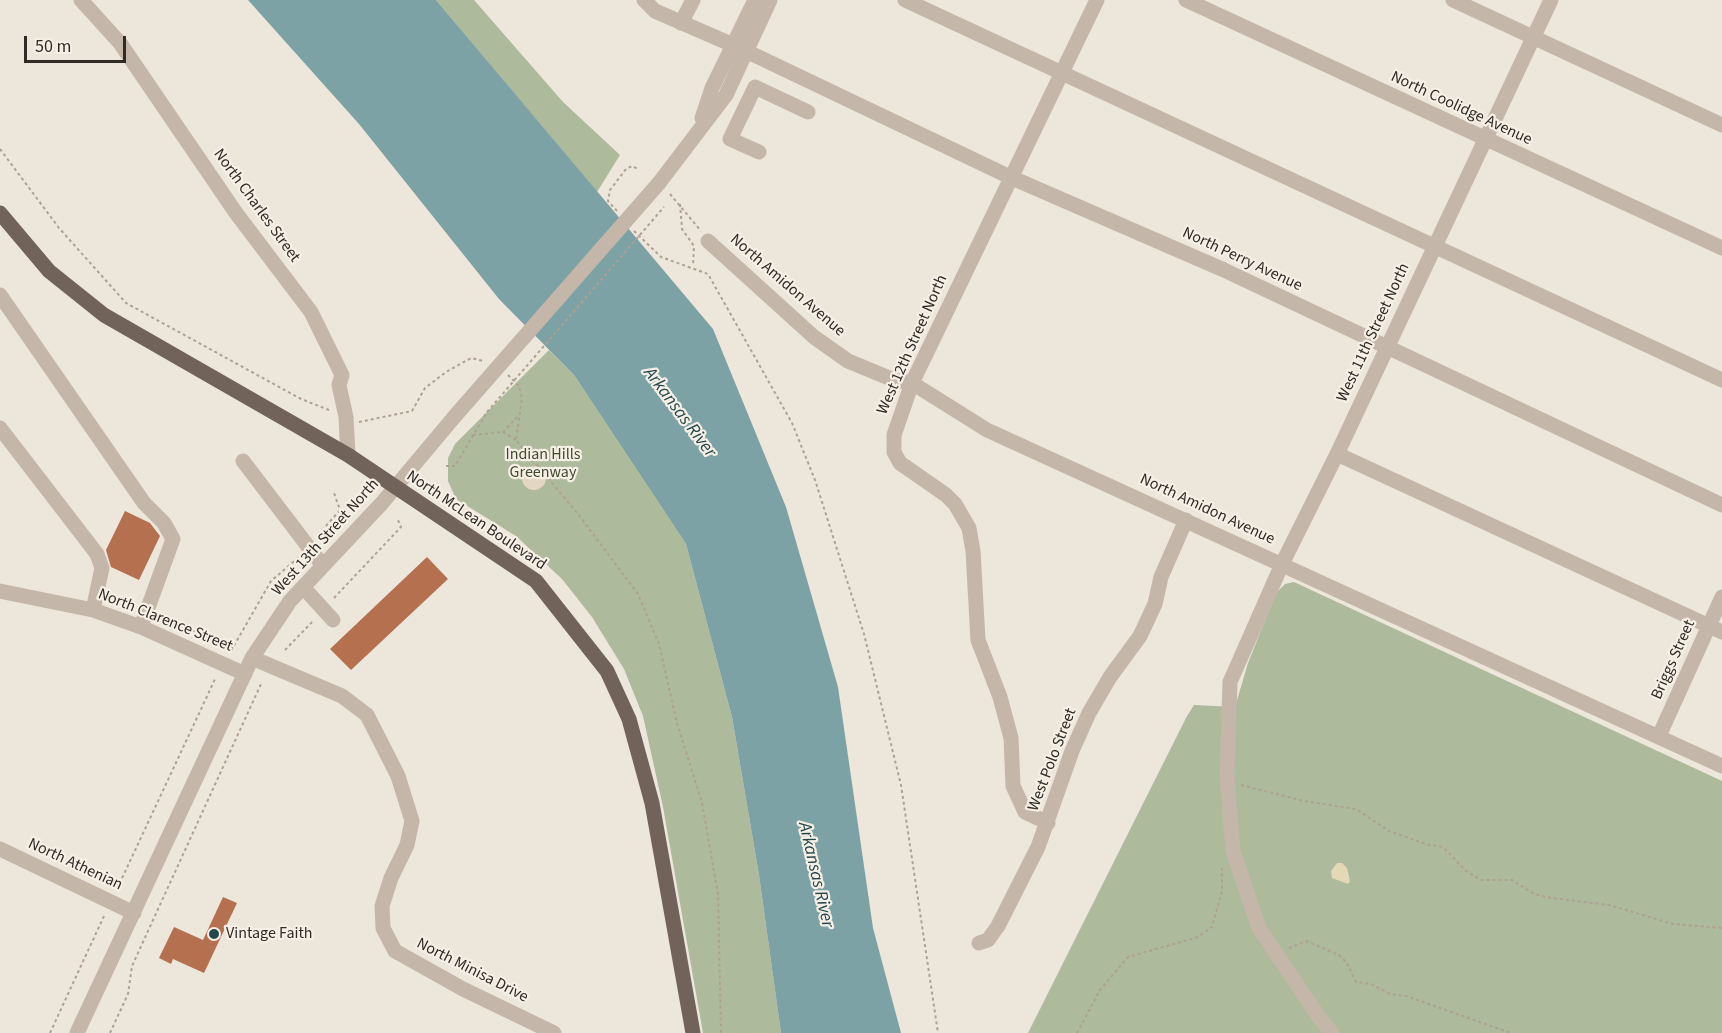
<!DOCTYPE html>
<html>
<head>
<meta charset="utf-8">
<style>
  body { margin:0 }
  #map { position:relative; width:1722px; height:1033px; overflow:hidden; background:#ede6da; font-family:"Source Sans 3",sans-serif }
  canvas { display:block }
  .scale { position:absolute; left:24px; top:36px; width:102px; height:27px; box-sizing:border-box; border:3px solid #312b27; border-top:0; padding-left:8px; font-size:18px; line-height:21px; white-space:nowrap; color:#312b27; -webkit-text-stroke:4px #f6efe5; paint-order:stroke }
</style>
</head>
<body>
<div id="map">
<canvas width="1722" height="1033"></canvas>
<div class="scale">50 m</div>
</div>
<script>
const c = document.querySelector('canvas').getContext('2d');
c.lineJoin = 'round';
function fill(path, color) { c.fillStyle = color; c.fill(path, 'evenodd'); }
const shape = rows => new Path2D(rows.map(r => 'M' + r).join(''));
function trace(path, color, width, dash) { c.strokeStyle = color; c.lineWidth = width; c.lineCap = dash ? 'butt' : 'round'; c.setLineDash(dash || []); c.stroke(path); }
function write(font, color, halo, rows, align = 'center') {
  c.font = font + ' "Source Sans 3",sans-serif'; c.lineWidth = 4.5; c.setLineDash([]); c.textBaseline = 'middle'; c.strokeStyle = halo; c.fillStyle = color; for (const [text, x, y, turn = 0] of rows) {
    c.save(); c.translate(x, y); c.rotate((+turn || 0) * Math.PI / 180); c.textAlign = isNaN(turn) ? turn : align; if (halo) c.strokeText(text, 0, 0); c.fillText(text, 0, 0); c.restore();
  }
}
fill(shape([
  [436,0,474,0,563,102,620,155,597,192],
  [549,350,574,375,686,544,732,717,759,875,781,1033,703,1033,663,807,643,716,624,669,592,617,562,579,516,536,456,499,448,481,448,458,455,444],
  [1294,582,1722,781,1722,1033,1028,1033,1187,716,1194,705,1235,707,1248,663,1276,593,1285,584]
]), '#aeba9c');
fill(shape([
  [1337,863,1342,863,1347,868,1350,881,1348,884,1332,878,1331,871]
]), '#e5d8b4');
fill(shape([
  '522 478a12 12 0 1 1 24 0a12 12 0 1 1-24 0Z'
]), '#e3d7c3');
fill(shape([
  [248,0,436,0,713,329,786,507,838,687,873,928,901,1033,781,1033,759,875,732,717,686,544,574,375,499,299,359,124]
]), '#7da2a6');
fill(shape([
  [125,511,150,523,160,536,139,580,111,567,106,550],
  [427,557,448,579,351,670,330,649],
  [223,897,237,903,204,973,173,959,171,964,159,958,174,927,203,940]
]), '#b57050');
trace(shape([
  [0,149,59,228,126,303,301,399,329,410],
  [670,194,701,231],
  [680,204,682,229,694,246,693,266],
  [617,211,608,201,610,190,626,169,632,166,638,169],
  [634,231,661,257,708,274,792,423,815,480,864,634,901,785,938,1033],
  [508,375,519,386,522,398,516,440,578,514,638,594,659,644,677,723,702,803,718,894,721,1033],
  [359,422,412,411,425,388,446,372,471,358,483,361],
  [503,432,516,440],
  [473,435,503,432,517,417],
  [446,466,455,466,487,412],
  [318,535,340,510,334,493],
  [334,598,401,527,398,520],
  [159,616,233,648],
  [285,650,314,620],
  [231,651,271,581,299,557],
  [1241,785,1304,801,1356,809,1389,831,1429,845,1443,847,1466,871,1481,880,1512,880,1534,894,1551,898,1609,905,1673,924,1722,928],
  [117,889,216,677],
  [1289,948,1306,941,1339,955,1347,963,1356,982,1371,984,1390,994,1406,996,1511,1033],
  [50,1033,104,916],
  [110,1033,128,994,132,966,261,684],
  [1077,1033,1100,990,1128,957,1198,937,1212,927,1222,891,1222,865]
]), '#afa192', 2, [3, 3]);
trace(shape([
  [81,0,120,43,236,213,311,312,342,375,339,385,346,417,348,455],
  [644,0,655,11,733,45],
  [905,0,1722,380],
  [1186,0,1722,248],
  [1453,0,1722,125],
  [681,23,693,0],
  [746,51,1010,177,1224,270,1722,505],
  [702,118,712,88,755,0],
  [759,152,730,139,755,87,808,112],
  [659,183,726,95,770,0],
  [708,241,814,337,848,361,894,380,912,383,987,430,1722,766],
  [0,295,144,503,164,523,173,539,141,627],
  [0,428,97,554,102,568,93,610],
  [1337,454,1722,632],
  [243,461,323,566],
  [303,587,333,620],
  [0,591,93,610,141,627,245,674],
  [252,658,342,696,367,715,398,776,412,821,407,845,391,878,382,906,383,928,395,951,463,989,554,1033],
  [1659,736,1722,597],
  [1048,823,1025,812,1013,786,1011,738,1000,697,978,640,973,551,969,528,955,504,946,495,900,463,894,452,894,435,912,383,1097,0],
  [0,849,134,913],
  [979,943,988,940,998,926,1038,847,1072,751,1089,713,1110,677,1140,636,1155,604,1161,577,1186,520],
  [77,1033,252,658,290,601,382,503,455,416],
  [1332,1033,1318,1016,1259,928,1233,851,1227,776,1230,682,1282,564,1337,454,1551,0]
]), '#c4b6a8', 15);
trace(shape([
  [0,213,49,271,104,315,348,455,536,581,607,671,629,719,652,803,693,1033]
]), '#71635a', 15);
trace(shape([
  [487,412,664,207]
]), '#afa192', 2, [3, 3]);
trace(shape([
  [455,416,659,183]
]), '#c4b6a8', 15);
for (const [x, y, r, color] of [
  [214,934,6,"#22474d"]
]) { const dot = new Path2D(); dot.arc(x, y, r, 0, 2 * Math.PI); c.fillStyle = color; c.fill(dot); trace(dot, '#f6efe5', 2); }
write('16px', '#312b27', '#f6efe5', [
  ["North Coolidge Avenue",1461,109,25],
  ["North Charles Street",256,206,54],
  ["North Perry Avenue",1242,260,25],
  ["North Amidon Avenue",787,286,41],
  ["West 11th Street North",1374,333,-65],
  ["West 12th Street North",913,345,-66],
  ["North Amidon Avenue",1207,510,25],
  ["North McLean Boulevard",476,521,34],
  ["West 13th Street North",326,538,-48],
  ["North Clarence Street",165,621,22],
  ["Briggs Street",1674,660,-66],
  ["West Polo Street",1053,760,-69],
  ["North Athenian",75,865,25],
  ["North Minisa Drive",472,971,27]
]);
write('16px', '#3f4c2e', '#f6efe5', [
  ["Indian Hills",543,455],
  ["Greenway",543,473]
]);
write('16px', '#312b27', '#f6efe5', [
  ["Vintage Faith",226,934]
], 'left');
write('italic 18px', '#22474d', '#f6efe5', [
  ["Arkansas River",679,413,53],
  ["Arkansas River",815,875,77]
]);
</script>
</body>
</html>
